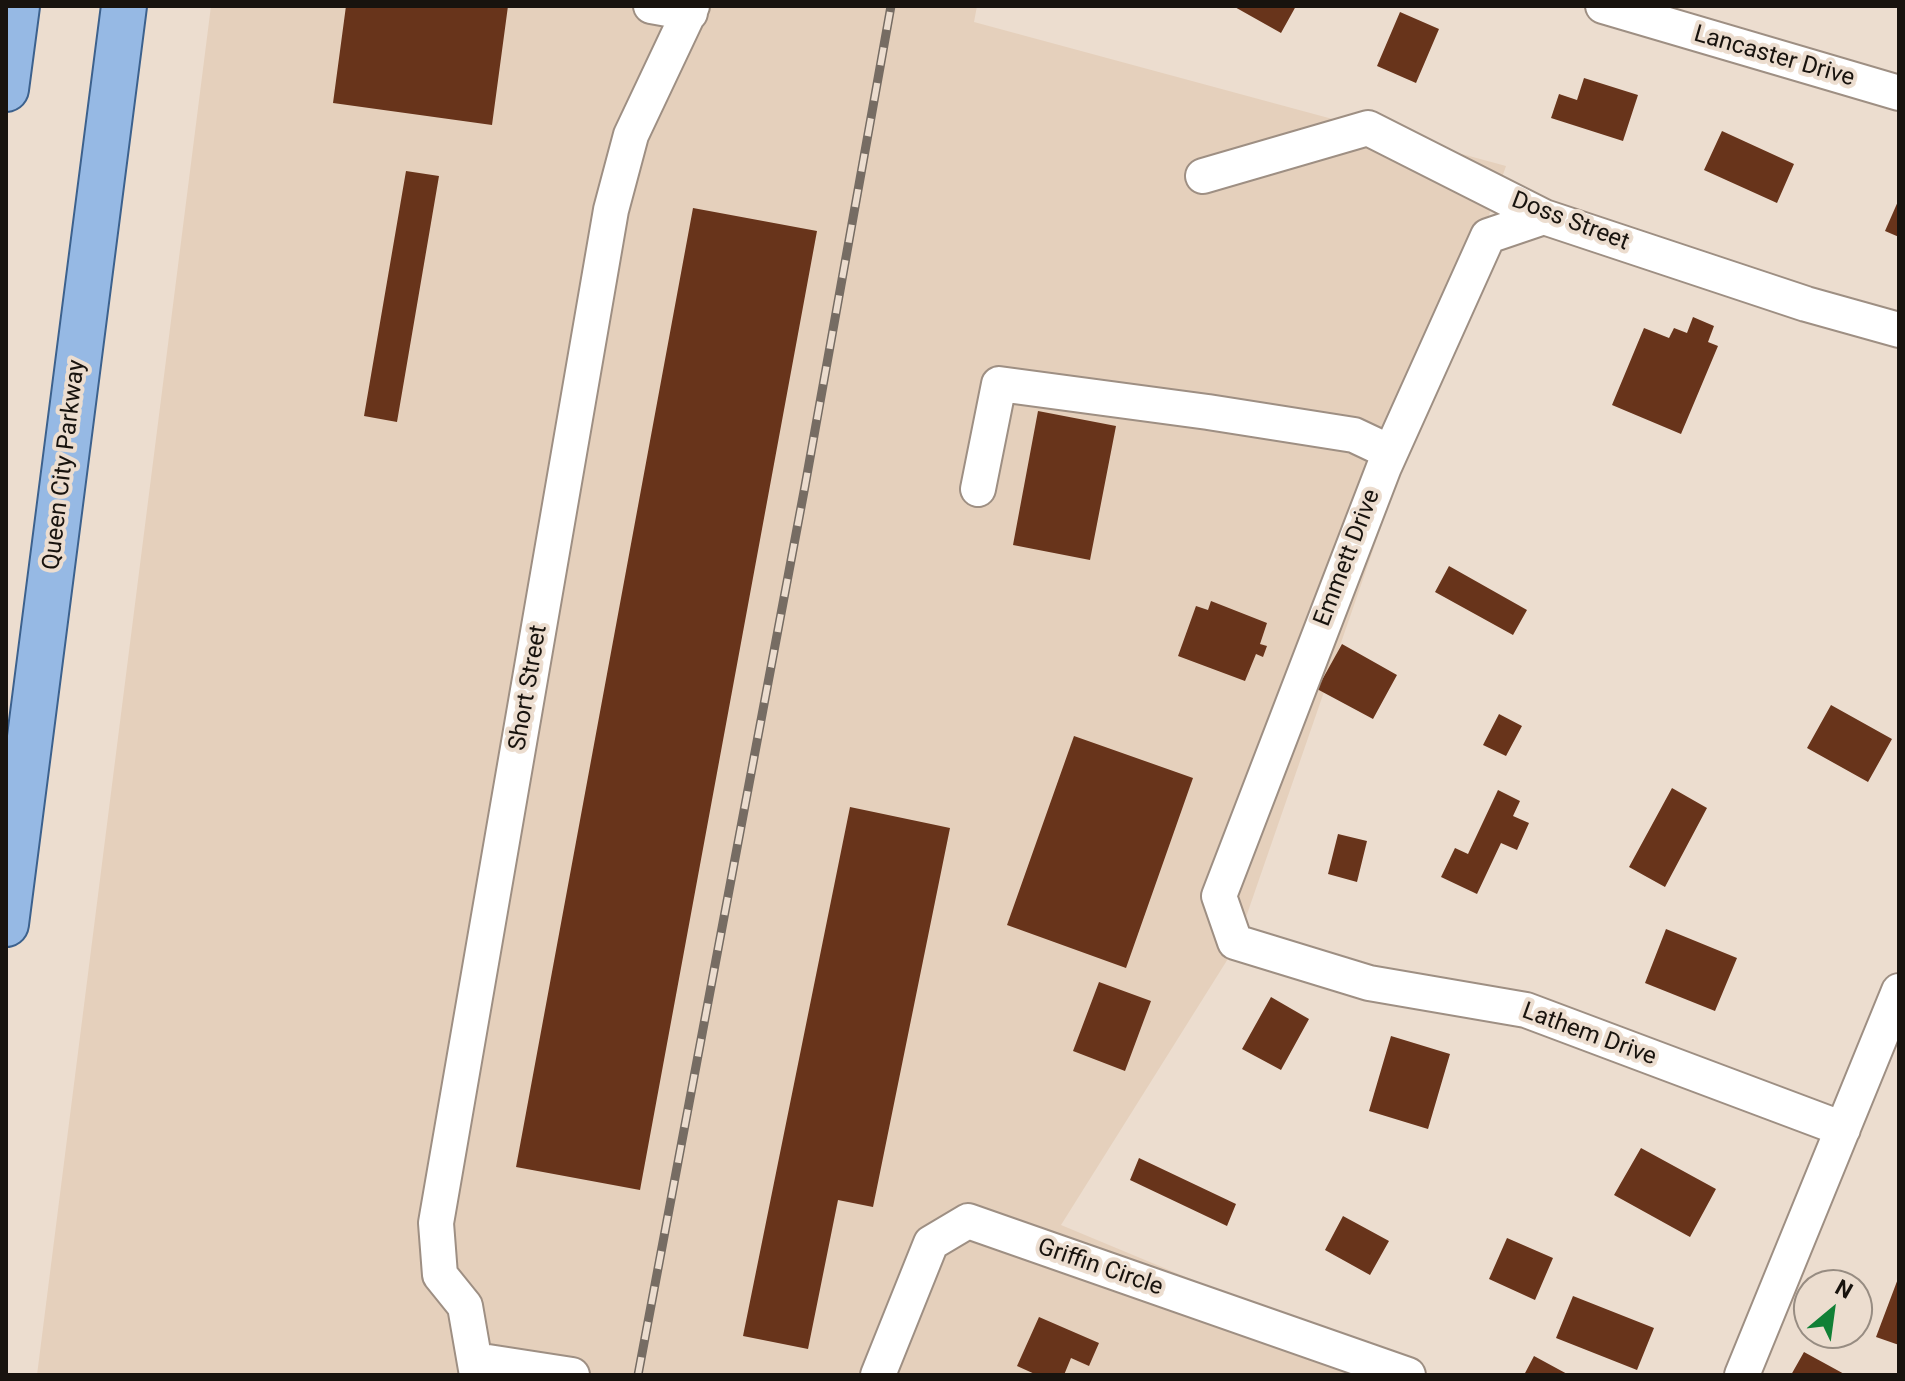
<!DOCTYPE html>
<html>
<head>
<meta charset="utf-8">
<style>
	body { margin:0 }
	#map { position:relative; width:1905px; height:1381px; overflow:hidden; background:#ecddcf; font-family:Roboto,sans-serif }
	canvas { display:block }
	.frame { position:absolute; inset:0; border:8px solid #18130e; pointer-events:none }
	.north { position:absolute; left:1793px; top:1269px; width:80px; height:80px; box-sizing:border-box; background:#ecddcf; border:2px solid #978c82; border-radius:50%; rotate:29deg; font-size:22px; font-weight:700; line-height:32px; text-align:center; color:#18130e }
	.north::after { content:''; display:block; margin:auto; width:28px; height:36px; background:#118036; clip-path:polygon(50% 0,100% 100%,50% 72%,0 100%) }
</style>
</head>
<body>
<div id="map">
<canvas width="1905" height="1381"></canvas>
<div class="frame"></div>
<div class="north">N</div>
</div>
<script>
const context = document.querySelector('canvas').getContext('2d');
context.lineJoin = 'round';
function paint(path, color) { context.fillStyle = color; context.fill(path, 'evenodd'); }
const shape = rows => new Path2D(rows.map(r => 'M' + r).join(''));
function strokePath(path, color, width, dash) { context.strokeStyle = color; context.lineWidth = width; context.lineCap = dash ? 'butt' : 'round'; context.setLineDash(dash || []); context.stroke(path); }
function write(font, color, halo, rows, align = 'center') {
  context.font = font + ' Roboto,sans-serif'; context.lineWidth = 8; context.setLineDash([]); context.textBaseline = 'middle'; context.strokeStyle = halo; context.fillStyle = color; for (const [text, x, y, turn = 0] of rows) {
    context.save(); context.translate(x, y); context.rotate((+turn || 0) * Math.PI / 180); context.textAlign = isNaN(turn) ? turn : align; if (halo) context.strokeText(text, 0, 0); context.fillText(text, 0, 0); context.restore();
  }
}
paint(shape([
	[211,6,977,6,974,22,1506,166,1236,946,1061,1225,1421,1375,37,1375]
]), '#e5d0bc');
paint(shape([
	[346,6,508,6,492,125,333,103],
	[1233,6,1296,6,1281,33],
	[1400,12,1439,29,1416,83,1377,66],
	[1584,78,1638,95,1623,141,1551,118,1559,94,1577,100],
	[1722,131,1794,164,1777,203,1704,170],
	[406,171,439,176,397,422,364,416],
	[1899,199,1899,237,1885,231],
	[693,208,817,231,640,1190,516,1167],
	[1693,317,1714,326,1708,342,1718,346,1681,434,1612,405,1644,328,1669,338,1674,328,1687,333],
	[1038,411,1116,426,1090,560,1013,545],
	[1449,566,1527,610,1513,635,1435,592],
	[1211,601,1267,623,1260,644,1267,646,1263,657,1256,654,1245,681,1178,656,1196,606,1208,610],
	[1342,644,1397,675,1373,719,1317,689],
	[1831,705,1892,739,1868,782,1807,748],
	[1499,714,1522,726,1506,756,1483,745],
	[1074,736,1193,778,1126,968,1007,925],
	[1672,788,1707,808,1665,887,1629,867],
	[1498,790,1520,801,1513,816,1529,823,1517,850,1501,843,1477,894,1441,877,1455,848,1468,854],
	[850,807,950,828,873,1207,838,1200,808,1349,743,1336],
	[1338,834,1367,841,1357,882,1328,874],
	[1666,929,1737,958,1715,1011,1645,983],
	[1099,982,1151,1001,1125,1071,1073,1051],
	[1271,997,1309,1019,1281,1070,1242,1049],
	[1391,1036,1450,1054,1428,1129,1369,1111],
	[1641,1148,1716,1189,1690,1237,1614,1195],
	[1139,1158,1236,1204,1227,1226,1130,1180],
	[1343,1216,1389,1241,1370,1275,1325,1250],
	[1507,1238,1553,1258,1535,1300,1489,1279],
	[1899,1276,1899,1345,1876,1337],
	[1573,1296,1654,1328,1637,1370,1556,1338],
	[1039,1317,1099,1343,1089,1366,1071,1358,1064,1375,1037,1375,1017,1366],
	[1804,1352,1846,1375,1791,1375],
	[1534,1356,1569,1375,1524,1375]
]), '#68341b');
const minor = shape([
	[651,6,690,13],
	[1603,6,1899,93],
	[1203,176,1368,128,1544,217,1806,304,1899,330],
	[1544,217,1488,236,1384,467,1219,896,1235,942,1369,983,1526,1010,1843,1129],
	[978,489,999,384,1208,412,1354,435,1390,452],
	[475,1360,572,1375],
	[477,1375,465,1306,440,1275,436,1223,611,210,631,135,692,6],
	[878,1375,931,1243,968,1221,1408,1375],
	[1742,1375,1899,991]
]);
const major = shape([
	[6,89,17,6],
	[6,924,124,6]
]);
strokePath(minor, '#9e8f83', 38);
strokePath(major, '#3c618d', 48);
strokePath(minor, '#fff', 34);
strokePath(major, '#96b9e4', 44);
const rail = shape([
	[638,1375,805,486,891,6]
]);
strokePath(rail, '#766c63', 9);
strokePath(rail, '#ecddcf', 6, [18]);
write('24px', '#18130e', '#ecddcf', [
	["Lancaster Drive",1774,57,16],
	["Doss Street",1570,222,21],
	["Queen City Parkway",65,465,-83],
	["Emmett Drive",1348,558,-69],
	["Short Street",529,688,-80],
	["Lathem Drive",1589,1035,20],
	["Griffin Circle",1100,1268,19]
]);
</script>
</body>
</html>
